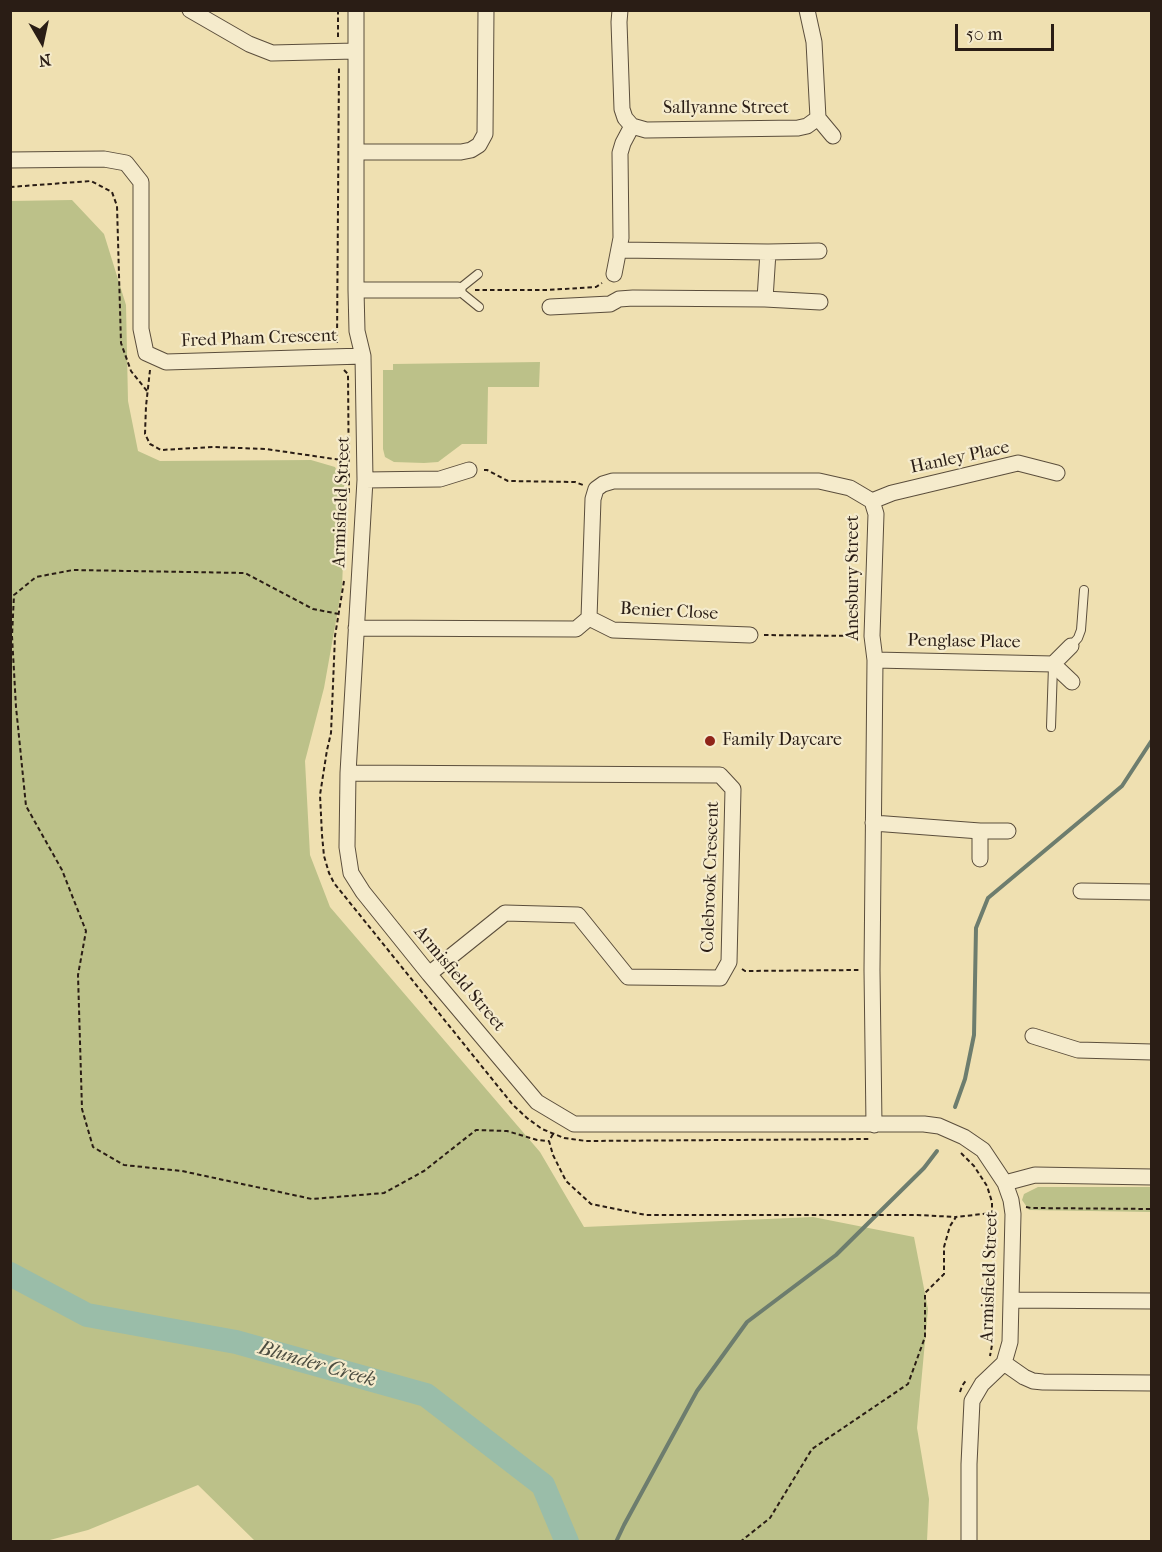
<!DOCTYPE html>
<html>
<head>
<meta charset="utf-8">
<style>
	body { margin:0 }
	#map { position:relative; width:1162px; height:1552px; overflow:hidden; background:#efe0b1; font-family:"IM FELL French Canon",serif }
	canvas { display:block }
	.frame { position:absolute; inset:0; border:12px solid #2a1d15; pointer-events:none }
	.north { position:absolute; left:12px; top:12px; width:60px; height:60px; -webkit-text-stroke:4px #f5ebcc; paint-order:stroke; rotate:171deg; font-size:16px; font-weight:700; line-height:24px; text-align:center; color:#2a1d15 }
	.north::after { content:''; display:block; margin:auto; width:21px; height:27px; background:#2a1d15; clip-path:polygon(50% 0,100% 100%,50% 72%,0 100%) }
	.scale { position:absolute; left:955px; top:24px; width:99px; height:27px; box-sizing:border-box; border:3px solid #2a1d15; border-top:0; padding-left:8px; font-size:18px; line-height:21px; white-space:nowrap; color:#2a1d15; -webkit-text-stroke:4px #f5ebcc; paint-order:stroke }
</style>
</head>
<body>
<div id="map">
<canvas width="1162" height="1552"></canvas>
<div class="frame"></div>
<div class="north">N</div>
<div class="scale">50 m</div>
</div>
<script>
const context = document.querySelector('canvas').getContext('2d');
context.lineJoin = 'round';
function paint(path, color) { context.fillStyle = color; context.fill(path, 'evenodd'); }
const shape = rows => new Path2D(rows.map(r => 'M' + r).join(''));
function strokePath(path, color, width, dash) { context.strokeStyle = color; context.lineWidth = width; context.lineCap = dash ? 'butt' : 'round'; context.setLineDash(dash || []); context.stroke(path); }
function write(font, color, halo, rows, align = 'center') {
  context.font = font + ' "IM FELL French Canon",serif'; context.lineWidth = 4.5; context.setLineDash([]); context.textBaseline = 'middle'; context.strokeStyle = halo; context.fillStyle = color; for (const [text, x, y, turn = 0] of rows) {
    context.save(); context.translate(x, y); context.rotate((+turn || 0) * Math.PI / 180); context.textAlign = isNaN(turn) ? turn : align; if (halo) context.strokeText(text, 0, 0); context.fillText(text, 0, 0); context.restore();
  }
}
paint(shape([
	[72,200,104,234,126,305,128,401,138,451,160,461,311,460,335,467,346,489,342,587,324,688,305,761,310,855,330,907,540,1152,584,1227,813,1217,914,1237,928,1309,917,1428,929,1499,927,1541,255,1541,198,1485,88,1530,46,1541,11,1541,10,201],
	[540,362,539,387,488,387,487,444,462,444,438,462,424,463,394,462,385,457,383,449,383,370,393,370,393,364],
	[1038,1187,1151,1187,1151,1212,1029,1210,1022,1200,1024,1194]
]), '#bcc189');
strokePath(shape([
	[955,1107,965,1079,974,1035,976,928,988,898,1122,786,1152,740],
	[616,1542,624,1525,697,1391,747,1322,836,1255,924,1168,937,1151]
]), '#6d7d6e', 4);
strokePath(shape([
	[10,1274,87,1315,236,1342,426,1395,543,1485,567,1542]
]), '#9abda9', 24);
const lane = shape([
	[478,274,458,290,479,307],
	[1071,646,1078,638,1081,630,1084,590],
	[1051,727,1053,666]
]);
const street = shape([
	[190,10,249,44,272,53,355,51],
	[356,10,356,290,357,331,363,356,365,480,348,773,347,847,351,873,363,892,429,974,537,1102,574,1124,924,1124,939,1126,964,1137,983,1150,1005,1183,1011,1200,1013,1214,1010,1342,1004,1363,982,1384,972,1401,969,1464,969,1542],
	[620,10,619,22,622,109,625,118,632,126,646,130,798,128,807,126,818,118],
	[807,10,814,42,818,118,833,136],
	[356,152,461,152,471,150,479,145,485,134,486,10],
	[10,160,104,159,126,163,141,182,141,329,146,353,166,362,363,356],
	[619,250,768,252],
	[819,251,768,252,765,299,820,302],
	[614,274,621,238,620,153,623,143,632,126],
	[356,290,458,290],
	[550,307,610,304,619,299,633,298,765,299],
	[365,480,440,479,469,470],
	[872,501,892,493,1018,463,1057,473],
	[589,618,613,630,750,635],
	[356,628,576,629,589,618,593,499,596,489,603,484,613,481,819,481,850,488,872,501,876,514,872,636,875,660,872,970,874,1125],
	[875,660,1053,664,1072,682],
	[1053,664,1071,646],
	[348,773,720,775,733,789,729,962,720,978,628,977,578,915,505,913,429,974],
	[873,823,980,831,980,859],
	[980,831,1008,831],
	[1081,891,1152,892],
	[1033,1036,1078,1050,1152,1052],
	[1005,1183,1035,1175,1152,1177],
	[1011,1300,1152,1301],
	[1004,1363,1024,1377,1033,1381,1043,1382,1152,1383]
]);
strokePath(lane, '#5b4e3c', 10);
strokePath(street, '#5b4e3c', 17);
strokePath(shape([
	[338,10,338,37],
	[10,187,91,181,112,192,117,206,121,343,131,371,147,391],
	[475,290,547,290,596,287,602,283],
	[337,343,339,66],
	[150,370,146,406,145,434,150,444,161,450,213,447,266,449,348,461],
	[344,370,348,374,349,495],
	[484,470,487,470,508,481,575,482,583,485],
	[344,581,335,636,331,733,327,750,320,795,322,835,324,856,329,873,334,883,513,1105,527,1118,542,1129,564,1138,586,1141,869,1139],
	[339,614,313,609,245,573,73,570,36,577,14,595,12,636,16,707,26,806,62,870,86,931,78,975,82,1109,93,1147,124,1165,182,1171,312,1199,384,1193,424,1171,476,1130,507,1131,537,1140,549,1141],
	[764,635,858,636],
	[742,969,745,971,859,970],
	[553,1134,549,1141,553,1155,566,1181,591,1204,646,1215,917,1215,956,1217],
	[961,1153,974,1166,987,1186,992,1202,992,1345,990,1356],
	[1026,1207,1031,1208,1152,1209],
	[960,1392,962,1386,967,1379],
	[740,1542,770,1518,812,1449,908,1384,925,1337,925,1293,944,1274,944,1247,950,1226,956,1217,992,1213]
]), '#2a1d15', 2, [4.5, 3]);
strokePath(lane, '#f5ebcc', 8);
strokePath(street, '#f5ebcc', 15);
for (const [x, y, r, color] of [
	[710,741,6,"#8f2418"]
]) { const dot = new Path2D(); dot.arc(x, y, r, 0, 2 * Math.PI); context.fillStyle = color; context.fill(dot); strokePath(dot, '#f5ebcc', 2); }
write('18px', '#2a1d15', '#f5ebcc', [
	["Sallyanne Street",726,109],
	["Fred Pham Crescent",259,339,-2],
	["Hanley Place",960,458,-12],
	["Armisfield Street",342,502,-88],
	["Anesbury Street",854,578,-90],
	["Benier Close",669,612,3],
	["Penglase Place",964,642,1],
	["Colebrook Crescent",711,877,-88],
	["Armisfield Street",459,979,50],
	["Armisfield Street",990,1277,-88]
]);
write('18px', '#2a1d15', '#f5ebcc', [
	["Family Daycare",722,741]
], 'left');
write('italic 20px', '#4c4d41', '#f5ebcc', [
	["Blunder Creek",317,1365,16]
]);
</script>
</body>
</html>
